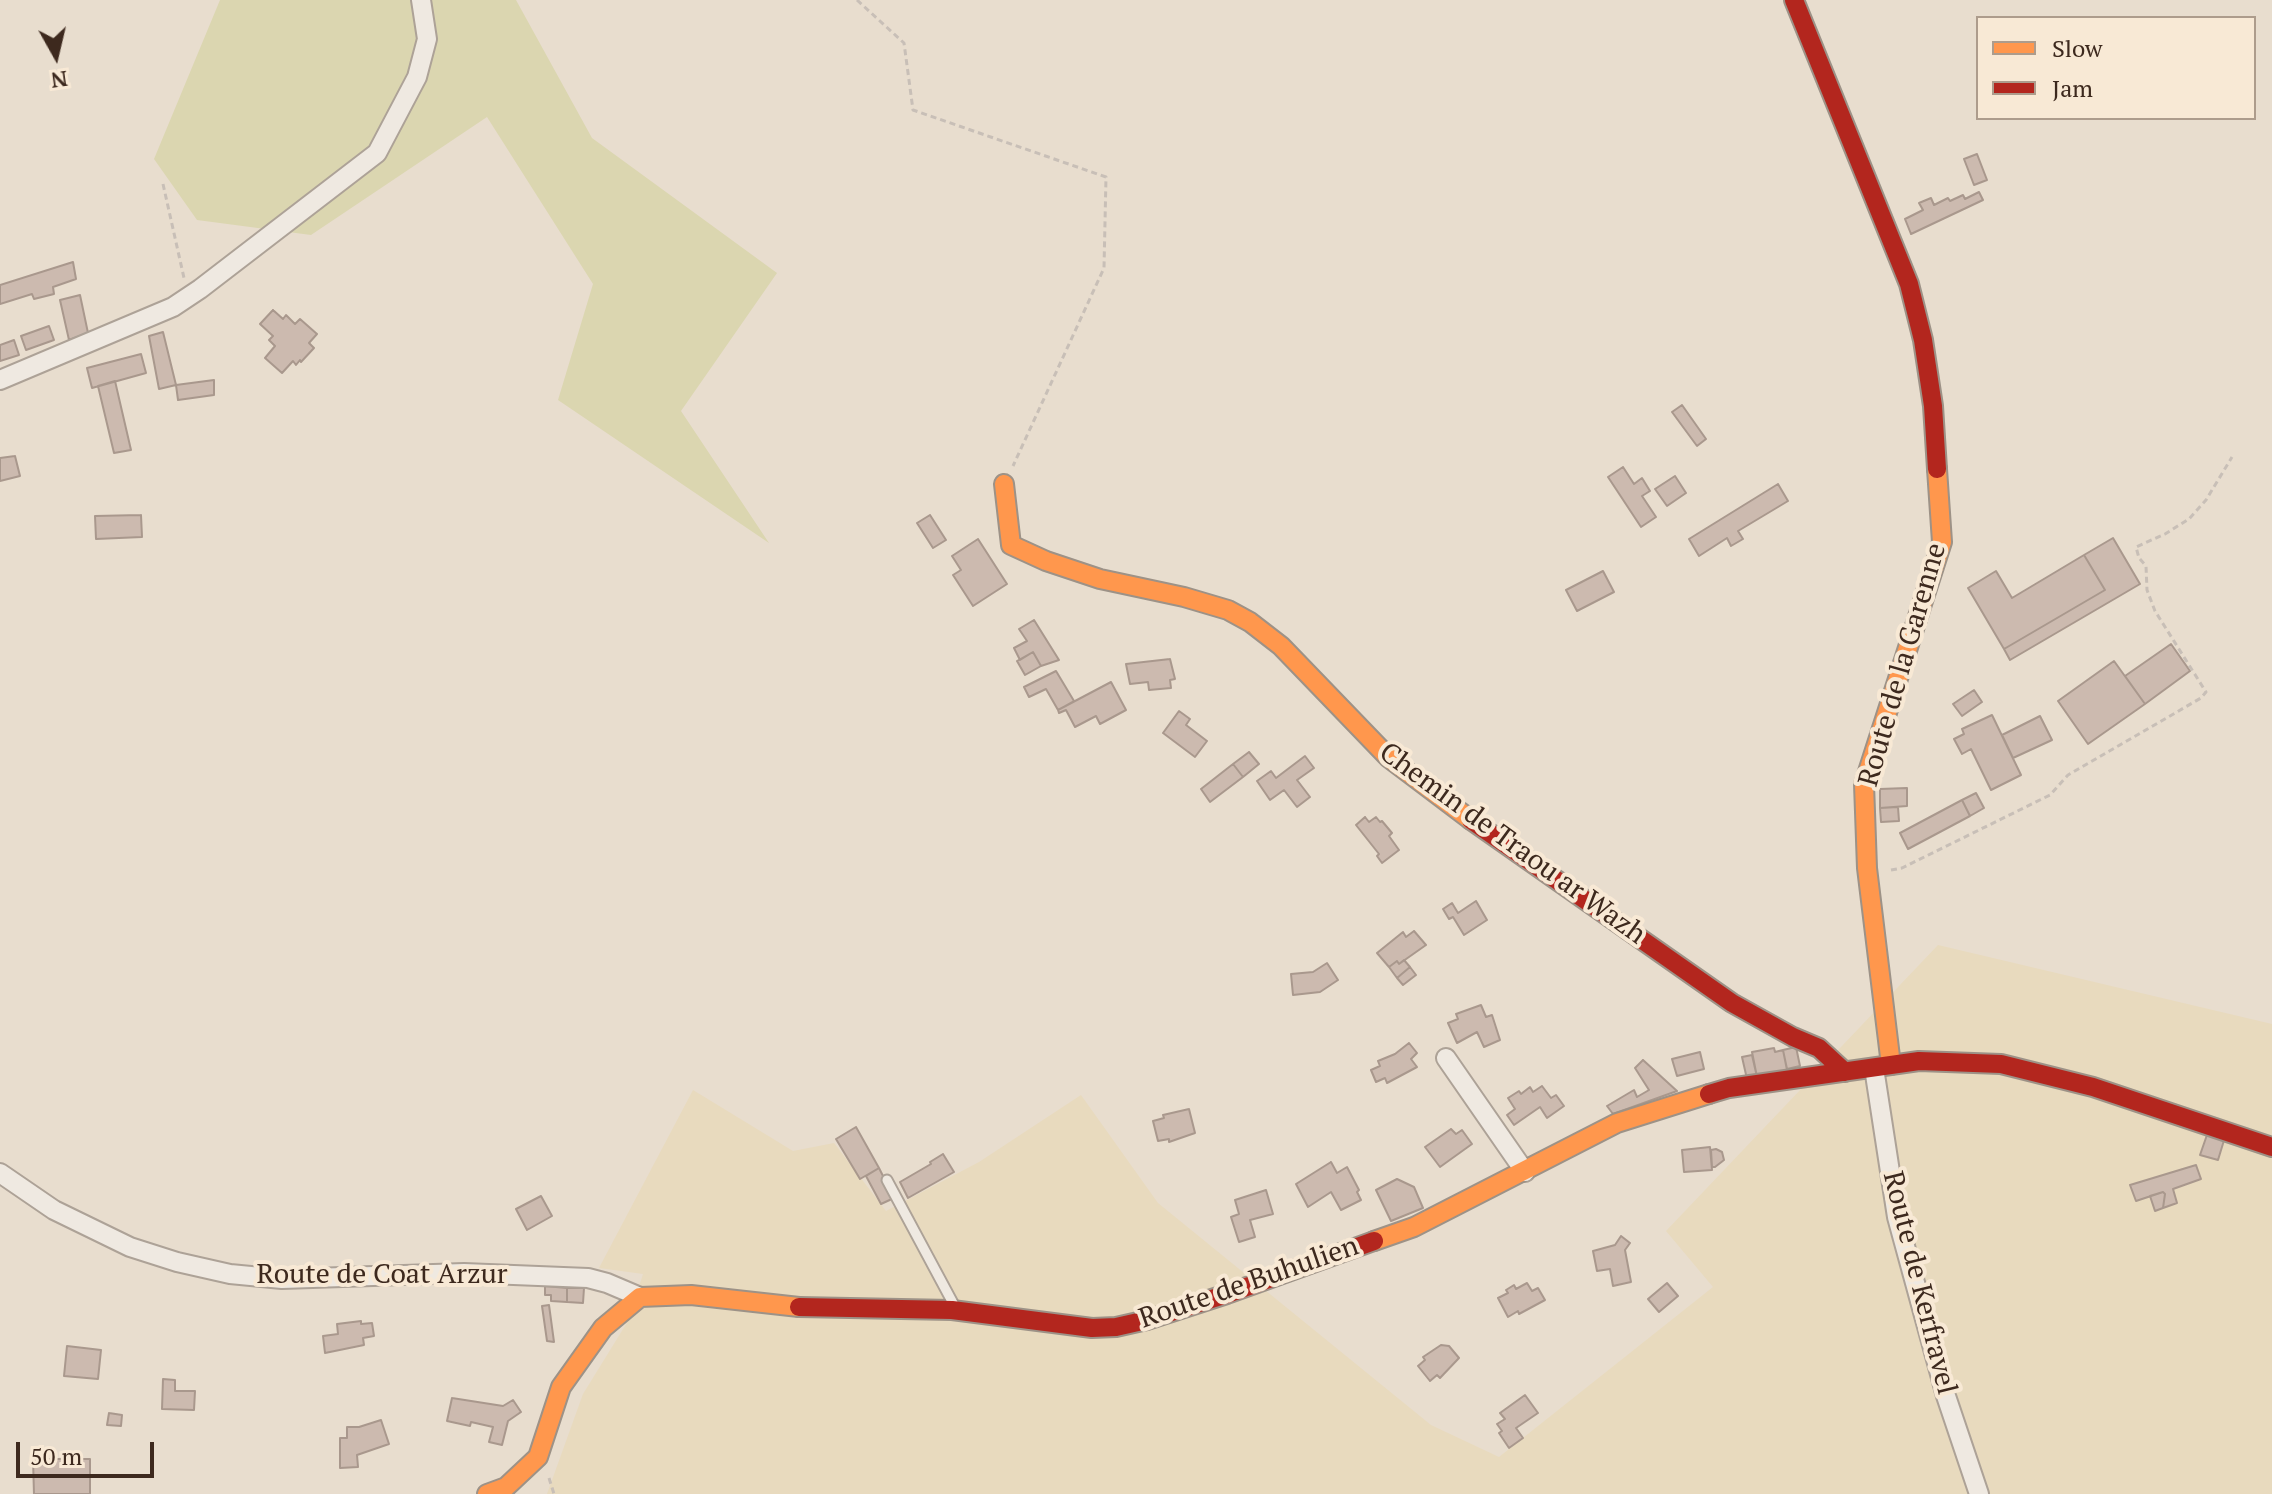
<!DOCTYPE html>
<html>
<head>
<meta charset="utf-8">
<style>
	body { margin:0 }
	#map { position:relative; width:2272px; height:1494px; overflow:hidden; background:#e8ddce; font-family:"PT Serif",serif }
	canvas { display:block }
	.legend { position:absolute; left:1976px; top:16px; width:280px; height:104px; box-sizing:border-box; background:#f8e9d5; border:2px solid #ad9c8c; margin:0; padding:10px 14px; list-style:none; font-size:24px; color:#3d291e }
	.legend li { display:flex; align-items:center; gap:16px; height:40px }
	.legend b { width:40px; border:2px solid #ad9c8c }
	.north { position:absolute; left:16px; top:16px; width:80px; height:80px; -webkit-text-stroke:6px #f8e9d5; paint-order:stroke; rotate:172deg; font-size:22px; font-weight:700; line-height:32px; text-align:center; color:#3d291e }
	.north::after { content:''; display:block; margin:auto; width:28px; height:36px; background:#3d291e; clip-path:polygon(50% 0,100% 100%,50% 72%,0 100%) }
	.scale { position:absolute; left:16px; top:1442px; width:138px; height:36px; box-sizing:border-box; border:4px solid #3d291e; border-top:0; padding-left:10px; font-size:24px; line-height:28px; white-space:nowrap; color:#3d291e; -webkit-text-stroke:6px #f8e9d5; paint-order:stroke }
</style>
</head>
<body>
<div id="map">
<canvas width="2272" height="1494"></canvas>
<ul class="legend">
<li><b style="height:10px;background:#ff974d"></b>Slow</li>
<li><b style="height:10px;background:#b3261e"></b>Jam</li>
</ul>
<div class="north">N</div>
<div class="scale">50 m</div>
</div>
<script>
const context = document.querySelector('canvas').getContext('2d');
context.lineJoin = 'round';
function paint(path, color) { context.fillStyle = color; context.fill(path, 'evenodd'); }
const shape = rows => new Path2D(rows.map(r => 'M' + r).join(''));
function strokePath(path, color, width, dash) { context.strokeStyle = color; context.lineWidth = width; context.lineCap = dash ? 'butt' : 'round'; context.setLineDash(dash || []); context.stroke(path); }
function write(font, color, halo, rows, align = 'center') {
  context.font = font + ' "PT Serif",serif'; context.lineWidth = 8; context.setLineDash([]); context.textBaseline = 'middle'; context.strokeStyle = halo; context.fillStyle = color; for (const [text, x, y, turn = 0] of rows) {
    context.save(); context.translate(x, y); context.rotate((+turn || 0) * Math.PI / 180); context.textAlign = isNaN(turn) ? turn : align; if (halo) context.strokeText(text, 0, 0); context.fillText(text, 0, 0); context.restore();
  }
}
paint(shape([
	[1938,945,2272,1024,2272,1494,547,1494,583,1394,628,1321,643,1274,599,1268,693,1090,793,1151,834,1143,886,1211,979,1162,1081,1095,1158,1203,1431,1425,1499,1457,1713,1287,1666,1231]
]), '#e8dabe');
paint(shape([
	[220,0,516,0,592,138,777,273,681,411,769,543,558,400,593,284,487,117,311,235,197,220,154,159]
]), '#dbd6b0');
const building = shape([
	[1977,154,1987,180,1974,185,1964,159,1977,154],
	[1979,192,1983,200,1911,234,1905,219,1923,210,1919,203,1931,198,1934,205,1948,198,1950,201,1963,195,1965,199,1979,192],
	[73,262,76,279,53,287,54,294,34,299,32,294,0,304,0,285,73,262],
	[80,295,88,333,69,340,60,300,80,295],
	[273,310,283,319,286,315,295,324,300,319,317,334,309,343,314,348,301,362,300,360,296,365,293,361,282,373,265,358,275,346,269,340,273,336,260,324,273,310],
	[49,326,54,340,26,350,21,336,49,326],
	[163,332,176,385,159,389,149,336,163,332],
	[14,340,19,355,0,361,0,345,14,340],
	[141,354,146,373,92,388,87,368,141,354],
	[214,380,214,395,178,400,176,385,214,380],
	[115,381,131,450,114,453,98,386,115,381],
	[1682,405,1706,439,1697,446,1672,412,1682,405],
	[15,456,20,476,0,481,0,458,15,456],
	[1623,467,1634,484,1642,478,1650,491,1642,496,1656,517,1641,527,1608,477,1623,467],
	[1675,476,1686,493,1667,506,1655,489,1675,476],
	[1778,484,1788,501,1738,531,1743,539,1731,546,1727,538,1699,556,1689,539,1778,484],
	[141,515,142,537,96,539,95,516,141,515],
	[930,515,946,540,933,548,917,523,930,515],
	[2113,538,2140,584,2010,660,2004,649,2105,590,2084,555,2113,538],
	[978,539,1007,584,973,606,953,575,961,570,952,556,978,539],
	[2084,555,2105,590,2004,649,1968,588,1996,571,2012,598,2084,555],
	[1603,571,1614,592,1577,611,1566,590,1603,571],
	[1034,620,1059,660,1041,666,1033,652,1020,660,1014,648,1027,641,1019,629,1034,620],
	[2171,644,2190,671,2145,704,2125,676,2171,644],
	[1033,652,1041,666,1025,675,1017,661,1033,652],
	[1170,659,1175,679,1170,680,1171,688,1149,690,1148,682,1130,684,1126,664,1170,659],
	[2114,661,2145,704,2088,744,2058,701,2114,661],
	[1056,671,1074,701,1058,710,1046,689,1029,697,1024,687,1056,671],
	[1111,682,1126,710,1100,724,1096,716,1075,727,1066,710,1059,713,1058,710,1111,682],
	[1974,690,1982,702,1962,716,1953,704,1974,690],
	[1179,711,1190,719,1186,725,1207,741,1195,757,1163,733,1179,711],
	[1992,715,2021,775,1991,790,1971,749,1962,754,1954,739,1964,734,1962,729,1992,715],
	[2040,716,2052,740,2013,758,2002,735,2040,716],
	[1249,752,1259,764,1243,777,1233,764,1249,752],
	[1305,756,1314,768,1297,780,1310,797,1297,807,1284,790,1270,800,1257,781,1271,771,1276,778,1305,756],
	[1233,764,1243,777,1210,802,1201,789,1233,764],
	[1907,788,1907,806,1880,808,1880,789,1907,788],
	[1976,793,1984,808,1970,816,1962,800,1976,793],
	[1962,800,1970,816,1908,849,1900,833,1962,800],
	[1898,807,1899,821,1881,822,1880,808,1898,807],
	[1365,817,1369,822,1376,817,1380,822,1382,821,1392,833,1389,836,1399,850,1382,863,1377,856,1379,854,1356,825,1365,817],
	[1476,901,1487,920,1464,935,1453,917,1449,919,1443,909,1452,903,1458,913,1476,901],
	[1414,931,1426,945,1399,964,1397,961,1389,967,1377,953,1403,932,1406,937,1414,931],
	[1404,960,1410,967,1397,978,1389,967,1397,961,1399,964,1404,960],
	[1327,963,1338,980,1320,992,1293,995,1291,974,1313,972,1327,963],
	[1410,967,1416,975,1403,985,1397,978,1410,967],
	[1481,1005,1486,1017,1492,1015,1500,1040,1484,1047,1477,1032,1457,1043,1448,1023,1458,1019,1456,1014,1481,1005],
	[1409,1043,1417,1053,1411,1059,1417,1067,1387,1083,1385,1078,1376,1082,1371,1070,1380,1066,1378,1061,1395,1054,1409,1043],
	[1796,1047,1800,1066,1787,1069,1783,1050,1796,1047],
	[1774,1048,1775,1052,1783,1050,1787,1070,1757,1077,1752,1052,1774,1048],
	[1700,1052,1704,1069,1677,1076,1672,1059,1700,1052],
	[1752,1055,1757,1077,1747,1079,1742,1057,1752,1055],
	[1643,1060,1677,1091,1613,1114,1607,1106,1634,1090,1637,1097,1649,1090,1635,1068,1643,1060],
	[1542,1086,1551,1098,1556,1095,1564,1106,1547,1118,1540,1107,1514,1125,1507,1115,1515,1109,1508,1098,1519,1091,1521,1094,1530,1087,1533,1092,1542,1086],
	[1189,1109,1195,1133,1169,1142,1169,1139,1158,1141,1153,1121,1164,1118,1163,1115,1189,1109],
	[856,1127,879,1168,860,1179,836,1139,856,1127],
	[1451,1129,1456,1134,1462,1130,1472,1144,1440,1167,1425,1147,1451,1129],
	[2208,1132,2225,1137,2218,1160,2200,1155,2208,1132],
	[1710,1147,1712,1170,1684,1172,1682,1150,1710,1147],
	[1716,1149,1722,1152,1724,1160,1715,1167,1712,1167,1711,1150,1716,1149],
	[943,1154,954,1172,908,1198,900,1182,931,1164,930,1162,943,1154],
	[1331,1162,1337,1173,1347,1167,1359,1190,1357,1192,1361,1200,1341,1210,1331,1192,1308,1207,1296,1184,1331,1162],
	[2196,1165,2201,1179,2173,1189,2177,1203,2163,1208,2165,1194,2163,1192,2136,1201,2130,1185,2196,1165],
	[879,1168,894,1198,881,1204,866,1176,879,1168],
	[1397,1179,1414,1187,1423,1208,1391,1221,1376,1190,1397,1179],
	[1266,1190,1273,1214,1250,1220,1255,1237,1239,1242,1231,1217,1239,1214,1235,1200,1266,1190],
	[2163,1192,2165,1194,2163,1208,2155,1211,2150,1196,2163,1192],
	[541,1196,552,1216,527,1230,516,1209,541,1196],
	[1621,1236,1630,1243,1625,1250,1631,1282,1613,1286,1610,1269,1597,1271,1593,1251,1615,1245,1621,1236],
	[1527,1283,1532,1291,1538,1288,1545,1300,1519,1314,1518,1311,1508,1317,1498,1298,1508,1293,1506,1290,1514,1285,1516,1289,1527,1283],
	[1667,1283,1678,1296,1659,1312,1648,1299,1667,1283],
	[545,1286,567,1288,567,1302,551,1301,551,1295,545,1295,545,1286],
	[567,1288,584,1288,583,1303,567,1302,567,1288],
	[549,1305,554,1342,547,1341,542,1306,549,1305],
	[361,1321,361,1324,372,1323,374,1336,363,1338,364,1345,325,1353,323,1336,338,1334,337,1324,361,1321],
	[1441,1345,1449,1346,1459,1358,1440,1378,1437,1375,1430,1381,1418,1366,1425,1360,1423,1357,1441,1345],
	[67,1346,101,1350,98,1379,64,1376,67,1346],
	[163,1379,175,1380,175,1391,195,1391,194,1410,162,1409,163,1379],
	[1525,1395,1538,1413,1516,1428,1523,1438,1509,1448,1499,1433,1502,1431,1497,1424,1505,1419,1500,1413,1525,1395],
	[452,1398,503,1406,513,1400,521,1412,508,1421,502,1445,489,1442,493,1427,471,1422,470,1426,447,1421,452,1398],
	[109,1413,122,1415,121,1426,107,1425,109,1413],
	[381,1420,389,1444,357,1455,358,1467,340,1468,340,1438,347,1438,347,1427,359,1427,381,1420],
	[33,1459,90,1459,90,1494,34,1494,33,1459]
]);
paint(building, '#ccbaaf');
strokePath(building, '#a9988d', 2);
const lane = shape([
	[887,1180,954,1305]
]);
const street = shape([
	[0,380,173,307,200,289,377,153,417,77,427,39,421,0],
	[1446,1058,1525,1172],
	[1874,1068,1897,1217,1946,1396,1979,1494],
	[0,1173,54,1210,130,1247,177,1262,230,1274,282,1279,464,1273,588,1278,607,1283,640,1297]
]);
const slow = shape([
	[1004,484,1011,545,1046,561,1100,579,1184,597,1228,610,1250,622,1281,646,1389,758,1471,820],
	[1891,1065,1867,868,1864,784,1942,542,1937,469],
	[1374,1241,1414,1227,1617,1123,1709,1094],
	[487,1494,506,1487,538,1457,561,1387,603,1328,640,1297,691,1295,799,1307]
]);
const jam = shape([
	[1794,0,1909,284,1923,340,1933,406,1937,469],
	[1471,820,1732,1003,1793,1037,1819,1048,1845,1072],
	[1709,1094,1729,1088,1919,1061,2001,1064,2093,1087,2272,1147],
	[799,1307,952,1310,1092,1328,1116,1327,1147,1320,1227,1294,1374,1241]
]);
strokePath(lane, '#ada297', 13);
strokePath(street, '#ada297', 22);
strokePath(slow, '#9d9287', 22);
strokePath(jam, '#9d9287', 22);
strokePath(shape([
	[857,0,904,43,913,110,1106,177,1104,268,1013,466],
	[163,184,184,278],
	[1891,870,1902,868,2050,795,2068,775,2201,698,2206,692,2155,611,2147,590,2146,566,2139,558,2136,547,2165,534,2189,519,2206,500,2232,457],
	[549,1478,554,1494]
]), '#c8bfb7', 3, [6, 4]);
strokePath(lane, '#efe9e1', 9);
strokePath(street, '#efe9e1', 18);
strokePath(slow, '#ff974d', 18);
strokePath(jam, '#b3261e', 18);
write('28px', '#3d291e', '#f8e9d5', [
	["Route de la Garenne",1903,665,-74],
	["Chemin de Traou ar Wazh",1512,844,36],
	["Route de Coat Arzur",382,1275],
	["Route de Buhulien",1249,1283,-19],
	["Route de Kerfravel",1919,1283,76]
]);
</script>
</body>
</html>
